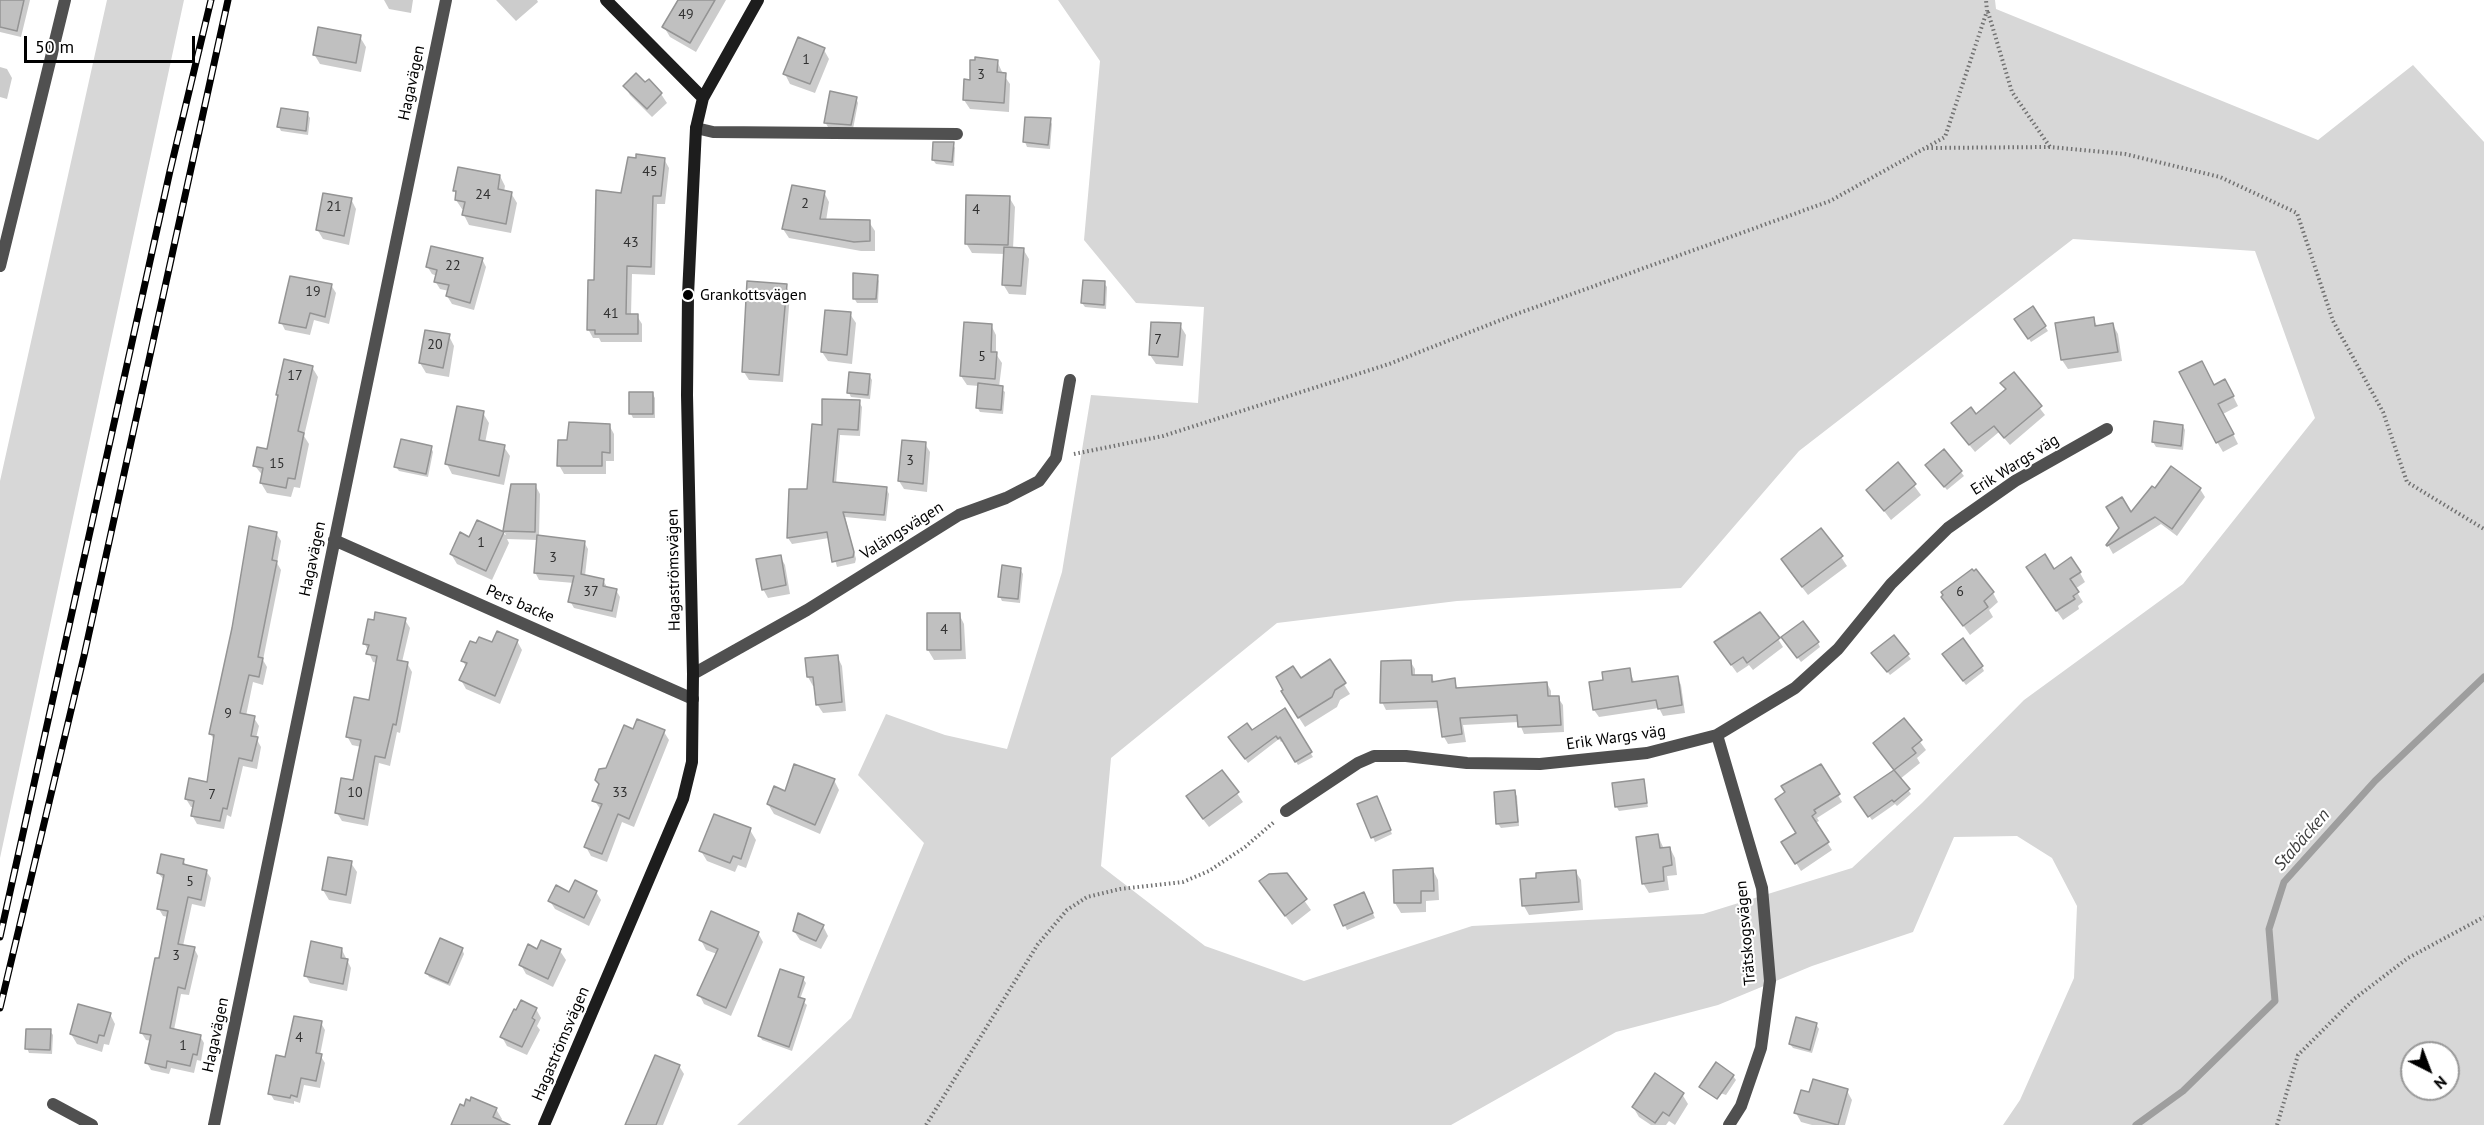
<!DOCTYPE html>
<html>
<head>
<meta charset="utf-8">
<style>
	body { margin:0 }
	#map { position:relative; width:2484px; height:1125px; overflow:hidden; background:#fff; font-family:"PT Sans",sans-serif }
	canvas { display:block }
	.north { position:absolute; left:2400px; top:1041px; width:60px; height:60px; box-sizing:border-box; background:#fff; border:2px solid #999; border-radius:50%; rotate:138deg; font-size:16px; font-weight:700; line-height:24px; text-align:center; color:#000 }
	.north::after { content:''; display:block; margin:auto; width:21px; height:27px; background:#000; clip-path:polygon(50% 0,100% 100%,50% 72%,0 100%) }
	.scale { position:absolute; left:24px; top:36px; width:171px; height:27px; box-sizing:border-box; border:3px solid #000; border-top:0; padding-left:8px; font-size:18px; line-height:21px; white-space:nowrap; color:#000; -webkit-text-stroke:4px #fff; paint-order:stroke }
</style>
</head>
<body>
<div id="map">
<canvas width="2484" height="1125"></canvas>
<div class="north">N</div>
<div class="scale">50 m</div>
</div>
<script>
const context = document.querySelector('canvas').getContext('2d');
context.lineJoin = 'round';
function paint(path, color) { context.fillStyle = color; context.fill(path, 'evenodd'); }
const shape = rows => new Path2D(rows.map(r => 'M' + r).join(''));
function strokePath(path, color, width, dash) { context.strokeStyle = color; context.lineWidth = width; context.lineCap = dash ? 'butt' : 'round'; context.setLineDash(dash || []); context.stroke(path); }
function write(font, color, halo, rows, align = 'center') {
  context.font = font + ' "PT Sans",sans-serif'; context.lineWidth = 4.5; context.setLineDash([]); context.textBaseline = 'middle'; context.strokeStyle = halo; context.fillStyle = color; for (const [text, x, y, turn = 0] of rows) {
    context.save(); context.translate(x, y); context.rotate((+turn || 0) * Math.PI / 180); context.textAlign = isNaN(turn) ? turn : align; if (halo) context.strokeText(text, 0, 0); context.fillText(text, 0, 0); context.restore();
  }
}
paint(shape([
	[107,0,184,0,0,858,0,481],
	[1058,0,1995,0,1996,9,2318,140,2413,65,2484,142,2484,1125,2003,1125,2020,1100,2074,978,2077,906,2052,858,2017,836,1954,837,1913,932,1812,966,1718,1005,1616,1032,1451,1125,737,1125,851,1018,924,843,858,775,886,714,945,735,1007,749,1062,572,1091,395,1198,403,1204,307,1136,303,1084,240,1100,61],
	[2073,239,2255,251,2315,418,2183,584,2024,700,1922,803,1852,868,1703,914,1472,926,1304,981,1205,946,1101,866,1111,758,1277,623,1457,601,1681,588,1799,451],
	[2412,1053,2448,1053,2448,1089,2412,1089]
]), '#d7d7d7');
paint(shape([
	[0,0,30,0,21,37,0,32],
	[384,0,413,0,411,13,389,9],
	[496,0,537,0,538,2,516,21],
	[679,0,726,0,696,52,670,37,664,27],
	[360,37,366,47,361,72,320,64,314,54],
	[824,50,829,59,815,93,790,84,785,74],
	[997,61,1003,74,1010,84,1009,112,970,109,964,100,971,82],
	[0,67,7,69,12,78,7,99,0,97],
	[645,84,661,94,667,103,652,117,630,95,625,86],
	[856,98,858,103,853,129,828,127,825,122],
	[307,113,310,118,308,135,281,131,279,127],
	[1050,120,1052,124,1050,149,1027,147,1025,142],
	[953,144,955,148,954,166,936,164,933,160],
	[637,159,664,159,669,168,665,204,657,204,655,275,632,274,631,315,637,316,642,324,642,342,601,342,599,338,593,338,588,329,595,281,623,194],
	[500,176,505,186,504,192,511,193,517,203,511,233,469,225,464,215,465,210,462,209,456,200,455,191],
	[824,192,829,202,826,221,869,222,875,231,875,251,861,251,789,238,783,229],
	[1009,197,1015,207,1013,249,1023,249,1029,259,1026,295,1009,294,1003,284,1005,254,972,253,966,243],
	[351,199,356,209,349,245,323,239,317,229],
	[482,259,486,267,474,310,452,304,447,296,449,291,440,289,435,281,437,276,432,274,427,266],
	[877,276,879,281,878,303,857,303,854,298],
	[1104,283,1107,287,1106,309,1085,307,1082,303],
	[331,285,336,293,329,324,314,320,310,335,285,330,281,322],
	[786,286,790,294,783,382,749,380,744,372],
	[2033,308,2048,331,2031,342,2019,324],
	[850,314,856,323,852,364,828,361,822,352],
	[2093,319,2098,327,2113,325,2118,334,2122,361,2068,369,2062,360],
	[991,325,996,335,996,354,1002,363,999,387,1005,392,1003,414,980,412,977,407,979,386,967,385,961,376],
	[1180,325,1186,335,1183,366,1156,364,1150,355],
	[449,336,454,346,449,377,426,373,420,363],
	[312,367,318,377,304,436,309,444,300,488,294,487,291,497,267,493,261,483,263,476,255,466,268,451,279,397,277,394],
	[2013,374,2045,415,2010,445,1999,432,1975,452,1958,431,2007,390,2002,383],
	[869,375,872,380,870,399,851,397,849,393],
	[2214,387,2230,390,2238,406,2223,414,2238,444,2223,452,2217,442],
	[652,393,655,398,655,418,633,418,631,414],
	[859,402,862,407,860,436,840,435,836,484,886,488,889,494,886,521,845,517,856,559,855,563,837,567,829,538,792,544,788,538,791,490,808,491,824,427],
	[483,413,489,423,485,443,504,447,510,456,504,485,452,474,447,464],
	[609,425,614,434,614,461,606,461,606,474,564,474,559,465,569,442],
	[2183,426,2185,430,2183,450,2156,447,2153,442],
	[925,444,930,452,927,492,904,489,899,481],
	[431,447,433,452,428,477,399,471,396,467],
	[1944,451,1964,476,1947,490,1930,469],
	[1898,464,1921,495,1891,520,1868,490],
	[535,485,540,494,539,537,584,542,588,549,585,576,603,580,607,587,616,590,620,597,616,618,574,608,570,601,574,583,539,580,535,572,538,540,507,539,509,543,492,580,457,564,451,554,470,539,477,522,506,535,504,531],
	[2200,489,2205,497,2177,536,2161,524,2113,554,2108,545,2131,515,2156,490],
	[276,533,281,541,277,563,281,570,263,660,267,667,263,685,253,682,246,716,254,718,259,726,256,738,261,747,257,769,243,766,231,817,227,815,224,829,197,824,192,815,194,807,191,807,186,799,208,783,215,742,210,733],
	[780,556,785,565,790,594,768,598,763,589],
	[1841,557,1847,566,1808,595,1788,569],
	[1020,569,1023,574,1020,603,1002,601,1000,597],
	[2054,571,2080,573,2085,582,2075,589,2083,602,2078,606,2079,609,2063,620,2033,577],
	[1993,593,1998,602,1989,610,1993,617,1970,635,1943,597],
	[959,614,964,624,966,659,934,660,928,650],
	[405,620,410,628,402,662,407,663,412,672,400,733,397,732,390,766,379,763,368,826,342,821,337,813,355,782,361,747,352,745,347,736,370,702,377,663,373,662,365,644],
	[1893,637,1911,659,1890,675,1876,657],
	[1778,639,1783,647,1753,670,1749,665,1737,673,1721,651],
	[517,641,522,650,500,704,466,689,461,680,466,667,463,661,493,644],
	[1786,642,1818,643,1820,647,1801,662],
	[837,656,842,666,846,711,823,713,817,704,816,686,813,686,808,677],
	[1946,659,1982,667,1984,671,1966,685],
	[1410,661,1415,669,1415,677,1431,676,1435,683,1454,680,1458,689,1547,683,1551,691,1551,698,1558,698,1563,705,1564,732,1524,734,1519,722,1463,725,1466,742,1448,744,1444,737,1440,708,1386,710,1382,702],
	[1330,662,1350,694,1340,700,1337,707,1305,727,1288,701,1301,680],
	[1629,669,1635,684,1677,677,1681,685,1685,713,1663,716,1659,708,1599,717,1594,710,1590,683,1604,681],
	[1284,710,1313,757,1298,765,1283,741,1281,742,1279,739,1248,763,1233,742,1252,732],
	[1904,720,1926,750,1917,758,1920,763,1900,779,1911,794,1897,806,1895,804,1872,820,1856,797,1895,772,1875,743],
	[634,731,664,732,669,740,634,827,622,822,607,862,591,856,586,847,601,810,594,800,607,769],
	[1821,766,1842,802,1817,818,1819,821,1815,823,1832,850,1801,871,1784,843,1798,834],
	[1222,772,1243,802,1209,827,1193,806],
	[834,780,839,790,820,834,774,814,768,804,785,793],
	[1643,781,1648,807,1619,811,1616,806],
	[1514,792,1517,796,1519,826,1501,828,1498,824],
	[1378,802,1392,834,1375,842,1359,805],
	[750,830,756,840,746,868,738,865,735,872,707,861,701,851],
	[1658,836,1664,849,1670,848,1675,858,1677,875,1667,876,1669,890,1649,893,1643,883],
	[183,860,187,867,206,871,211,878,205,907,192,904,183,946,194,948,198,956,189,995,181,994,174,1030,200,1036,204,1043,201,1061,197,1060,194,1073,171,1068,169,1074,151,1070,147,1063,151,1041,146,1040,141,1032,168,917,163,916,159,909,165,881,158,873],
	[351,863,357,872,351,904,329,900,323,890],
	[1433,870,1438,880,1439,900,1426,901,1426,912,1401,913,1395,903,1394,871],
	[1575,871,1581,880,1583,910,1529,915,1524,906,1522,880],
	[1286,875,1311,910,1292,925,1267,891],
	[596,892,601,900,589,926,555,909,550,901,570,894],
	[1366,898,1375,918,1347,930,1336,906],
	[823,926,828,936,821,949,800,940,794,931],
	[758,933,763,942,731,1016,704,1004,699,994,717,954,706,950,701,940],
	[462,949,464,954,450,986,429,977,427,973],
	[342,950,351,968,347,991,310,983,306,976],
	[538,951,560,951,566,960,553,987,526,974,521,965],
	[803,979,806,983,800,999,807,1005,792,1051,762,1040,760,1036],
	[536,1009,541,1018,537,1026,540,1030,527,1055,507,1046,502,1037],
	[110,1014,115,1024,109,1045,104,1044,102,1052,77,1044,71,1034],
	[321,1023,325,1030,320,1055,325,1063,320,1088,304,1085,300,1103,294,1101,294,1104,274,1100,270,1093,287,1059],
	[1816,1024,1819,1029,1812,1053,1793,1048,1790,1044],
	[50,1031,53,1035,52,1054,29,1053,27,1048],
	[679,1066,684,1074,663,1125,626,1125],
	[1733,1076,1736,1080,1726,1095,1705,1088],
	[1847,1091,1852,1100,1845,1125,1812,1125,1801,1122,1796,1113,1810,1094],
	[1682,1094,1688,1104,1675,1125,1669,1121,1666,1125,1651,1125,1639,1117,1633,1107],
	[496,1109,502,1119,499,1125,454,1125]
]), '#0003');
strokePath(shape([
	[2136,1125,2183,1091,2275,1001,2269,929,2284,882,2375,781,2484,677]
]), '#9e9e9e', 7);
const building = shape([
	[0,0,24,0,17,31,0,27,0,0],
	[678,0,715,0,690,43,662,27,678,0],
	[318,27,361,35,356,63,313,55,318,27],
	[798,37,825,48,810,84,783,74,798,37],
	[975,57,998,60,997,72,1006,73,1004,103,963,100,964,79,970,80,970,60,975,60,975,57],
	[636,73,645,82,649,79,662,93,647,109,623,86,636,73],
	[830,91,857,97,851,125,824,123,830,91],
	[281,108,308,112,306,131,277,127,281,108],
	[1025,117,1051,118,1048,145,1023,142,1025,117],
	[933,142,954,142,952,162,932,160,933,142],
	[636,154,665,158,661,196,653,196,651,267,627,266,626,314,638,314,638,334,595,334,595,330,587,330,588,280,594,280,596,190,621,193,628,157,636,158,636,154],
	[458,167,500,175,498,189,512,192,506,224,462,215,465,202,455,200,456,191,453,191,458,167],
	[792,185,825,191,820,219,870,220,870,241,854,242,782,229,792,185],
	[323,193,352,198,344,236,316,230,323,193],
	[966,195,1010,196,1008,245,965,244,966,195],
	[431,246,483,258,470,303,446,296,449,285,434,282,437,270,426,267,431,246],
	[1004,247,1024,248,1021,286,1002,285,1004,247],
	[853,273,878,275,876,299,853,299,853,273],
	[290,276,332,284,325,317,310,313,306,328,279,323,290,276],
	[1083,280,1105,281,1104,305,1081,303,1083,280],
	[747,281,787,284,779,375,742,372,747,281],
	[2033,306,2046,326,2028,339,2014,319,2033,306],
	[825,310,851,312,847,355,821,352,825,310],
	[2094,317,2095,326,2113,323,2118,352,2061,360,2055,323,2094,317],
	[964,322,992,324,991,352,997,352,995,379,960,376,964,322],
	[1151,322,1181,323,1178,357,1149,355,1151,322],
	[425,330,450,334,443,368,419,363,425,330],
	[284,359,313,366,298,431,304,433,295,479,288,478,286,488,260,483,263,468,253,466,257,447,267,449,278,395,276,395,284,359],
	[2202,361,2214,385,2225,379,2234,396,2218,404,2234,434,2216,443,2179,372,2202,361],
	[849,372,870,374,868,395,847,393,849,372],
	[2014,372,2042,406,2004,438,1994,426,1969,445,1951,423,1971,407,1976,414,2006,389,2000,383,2014,372],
	[978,383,1003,386,1001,410,976,408,978,383],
	[629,392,653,392,653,414,629,414,629,392],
	[822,399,860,400,858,430,838,429,833,482,887,487,884,515,843,512,854,552,853,557,832,562,827,532,787,538,789,489,807,489,812,424,822,425,822,399],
	[457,406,484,411,479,440,505,445,499,476,445,464,457,406],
	[2154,421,2183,425,2181,446,2152,442,2154,421],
	[569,422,610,424,610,453,602,452,602,466,557,466,558,440,567,440,569,422],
	[401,439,432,446,426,474,394,467,401,439],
	[902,440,926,442,923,484,898,481,902,440],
	[1944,449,1962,471,1944,487,1925,465,1944,449],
	[1898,462,1916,484,1884,511,1866,490,1898,462],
	[2171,466,2201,488,2172,529,2155,517,2107,546,2106,545,2119,528,2106,507,2122,497,2131,512,2152,486,2155,488,2171,466],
	[511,484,536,484,535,532,503,531,511,484],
	[477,520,504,532,486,571,450,554,460,532,469,537,477,520],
	[249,526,277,532,272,560,277,561,258,657,263,658,259,677,249,675,240,713,255,716,251,736,258,737,252,761,239,758,227,809,223,808,220,821,191,816,194,801,185,799,189,778,207,782,214,735,209,734,232,628,249,526],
	[1821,528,1843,556,1802,587,1781,559,1821,528],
	[537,535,585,541,581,574,604,579,603,586,617,589,612,611,568,602,574,576,534,573,537,535],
	[2045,554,2054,569,2071,557,2081,572,2070,579,2079,592,2073,596,2075,599,2056,611,2026,567,2045,554],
	[781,555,786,585,762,590,756,559,781,555],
	[1002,565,1021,568,1018,599,998,597,1002,565],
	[1972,569,1974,571,1976,569,1994,592,1984,601,1988,607,1963,626,1941,597,1943,595,1941,592,1972,569],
	[375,612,406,618,397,660,408,662,396,725,393,724,385,758,375,756,364,819,335,813,341,778,353,780,361,740,346,737,354,697,369,700,377,656,366,654,369,645,363,644,368,619,374,620,375,612],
	[1760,612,1780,638,1747,663,1743,657,1731,665,1714,642,1760,612],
	[927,613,960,613,961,650,927,650,927,613],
	[1803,621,1819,642,1797,658,1781,637,1803,621],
	[497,631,518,640,495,696,459,680,467,663,461,661,470,641,476,643,479,637,492,642,497,631],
	[1894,635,1909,654,1887,672,1871,653,1894,635],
	[1963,638,1983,666,1963,681,1942,654,1963,638],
	[838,655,842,702,816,705,813,677,807,677,805,658,838,655],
	[1330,659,1346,683,1335,690,1332,697,1298,718,1281,691,1283,690,1276,677,1293,666,1301,678,1330,659],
	[1411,660,1412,675,1432,675,1432,682,1455,678,1456,688,1547,682,1548,696,1559,696,1561,725,1518,727,1517,715,1460,718,1462,734,1442,737,1437,701,1380,703,1381,661,1411,660],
	[1630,668,1632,682,1678,676,1682,705,1658,709,1656,700,1593,710,1589,682,1603,680,1602,672,1630,668],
	[1285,708,1312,752,1295,762,1280,737,1278,739,1276,736,1245,759,1228,737,1247,723,1252,730,1285,708],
	[1904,718,1922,740,1912,748,1916,753,1894,770,1873,743,1904,718],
	[637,719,665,730,629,819,618,814,602,854,584,847,602,804,592,801,599,784,595,780,599,769,606,768,624,725,633,729,637,719],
	[794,764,835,779,815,825,767,804,774,786,785,791,794,764],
	[1821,764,1840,794,1814,810,1816,813,1812,816,1829,842,1795,864,1781,842,1796,833,1775,799,1785,792,1781,786,1821,764],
	[1222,770,1239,792,1203,819,1186,796,1222,770],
	[1894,770,1910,789,1894,802,1892,800,1868,817,1854,797,1894,770],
	[1644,779,1647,803,1615,807,1612,783,1644,779],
	[1515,790,1518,822,1496,824,1494,792,1515,790],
	[1377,796,1391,830,1371,838,1357,804,1377,796],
	[714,814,751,828,741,859,733,856,730,863,699,851,714,814],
	[1658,834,1660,848,1670,847,1672,865,1663,867,1664,881,1642,884,1636,837,1658,834],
	[161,854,184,859,183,864,207,870,201,900,188,897,178,944,195,947,185,989,178,987,170,1028,201,1035,197,1055,193,1054,190,1066,167,1061,166,1068,145,1063,151,1035,140,1033,155,958,159,958,168,911,157,909,164,875,157,873,161,854],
	[328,857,352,861,346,895,322,890,328,857],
	[1433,868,1434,891,1421,891,1421,903,1394,903,1393,870,1433,868],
	[1576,870,1579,902,1522,906,1520,879,1536,878,1536,873,1576,870],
	[1287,873,1307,899,1285,916,1259,881,1269,874,1287,873],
	[575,880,597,891,584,918,548,901,556,885,569,892,575,880],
	[1364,892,1373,913,1343,926,1334,905,1364,892],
	[711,911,759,932,726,1008,697,995,718,949,699,940,711,911],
	[798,913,824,925,816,941,793,931,798,913],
	[440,938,463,948,448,983,425,973,440,938],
	[541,940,561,949,548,979,519,965,528,944,537,949,541,940],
	[311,941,342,948,341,958,348,959,343,984,304,976,311,941],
	[780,969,804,977,798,997,805,999,789,1047,758,1036,780,969],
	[521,1000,537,1008,532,1018,535,1020,522,1047,500,1037,514,1009,516,1010,521,1000],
	[78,1004,111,1013,104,1036,99,1035,97,1043,70,1034,78,1004],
	[294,1016,322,1021,316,1053,322,1054,316,1081,301,1078,297,1097,291,1095,290,1098,268,1094,276,1055,285,1057,294,1016],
	[1796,1017,1817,1023,1810,1050,1789,1044,1796,1017],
	[26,1029,51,1029,50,1050,25,1049,26,1029],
	[655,1055,680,1065,656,1125,625,1125,655,1055],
	[1716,1062,1734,1075,1717,1099,1699,1087,1716,1062],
	[1655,1073,1684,1093,1669,1116,1663,1112,1655,1123,1632,1107,1655,1073],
	[1813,1079,1848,1089,1838,1125,1794,1113,1801,1090,1809,1092,1813,1079],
	[471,1097,497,1108,493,1117,510,1125,451,1125,460,1104,464,1106,466,1099,470,1101,471,1097]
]);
paint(building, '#c0c0c0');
strokePath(building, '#949494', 1.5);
strokePath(shape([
	[1988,12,2012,92,2050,147],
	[1927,148,2050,147,2125,154,2220,177,2297,213,2333,321,2383,412,2407,482,2484,529],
	[1074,454,1163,436,1389,364,1511,316,1830,201,1945,137,1987,11,1986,0],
	[926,1125,1038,944,1067,910,1087,897,1120,889,1183,882,1209,871,1245,847,1274,822],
	[2277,1125,2298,1055,2354,999,2408,958,2484,917]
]), '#727272', 4, [1.5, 3]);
strokePath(shape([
	[696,128,713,132,957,134],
	[0,266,65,0],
	[334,540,693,699],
	[693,674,807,610,959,515,1006,498,1039,481,1056,458,1070,380],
	[1717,735,1762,888,1770,981,1761,1048,1741,1106,1729,1125],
	[1286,811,1358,763,1374,756,1406,756,1467,763,1540,764,1647,753,1717,735,1795,688,1838,649,1891,584,1948,528,2015,481,2107,429],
	[53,1104,92,1125],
	[214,1125,446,0]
]), '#505050', 12);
strokePath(shape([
	[606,0,703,98],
	[544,1125,683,799,692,762,693,674,687,395,688,295,696,128,703,98,758,0]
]), '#1d1d1d', 12);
const rail = shape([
	[0,937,170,171,211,0],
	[0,1008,84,656,228,0]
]);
strokePath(rail, '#000', 7);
strokePath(rail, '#fff', 4.5, [14]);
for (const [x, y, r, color] of [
	[688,295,6,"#000"]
]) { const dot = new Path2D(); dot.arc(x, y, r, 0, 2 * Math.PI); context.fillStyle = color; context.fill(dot); strokePath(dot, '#fff', 2); }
write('14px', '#303030', null, [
	["49",686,15],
	["1",806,60],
	["3",981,75],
	["45",650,172],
	["24",483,195],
	["2",805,204],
	["21",334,207],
	["4",976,210],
	["43",631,243],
	["22",453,266],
	["19",313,292],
	["41",611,314],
	["7",1158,340],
	["20",435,345],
	["5",982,357],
	["17",295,376],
	["3",910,461],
	["15",277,464],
	["1",481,543],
	["3",553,558],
	["37",591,592],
	["6",1960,592],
	["4",944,630],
	["9",228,714],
	["10",355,793],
	["33",620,793],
	["7",212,795],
	["5",190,882],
	["3",176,956],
	["4",299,1038],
	["1",183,1046]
]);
write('16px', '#000', '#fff', [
	["Hagavägen",412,83,-78],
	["Erik Wargs väg",2015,465,-32],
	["Valängsvägen",902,531,-32],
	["Hagavägen",313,559,-78],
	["Hagaströmsvägen",674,570,-91],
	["Pers backe",520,604,23],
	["Erik Wargs väg",1616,738,-8],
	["Trätskogsvägen",1746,933,-95],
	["Hagavägen",216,1035,-78],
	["Hagaströmsvägen",561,1044,-67]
]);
write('16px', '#000', '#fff', [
	["Grankottsvägen",700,295]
], 'left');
write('italic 18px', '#3f3f3f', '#fff', [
	["Stabäcken",2302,840,-49]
]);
</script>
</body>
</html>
